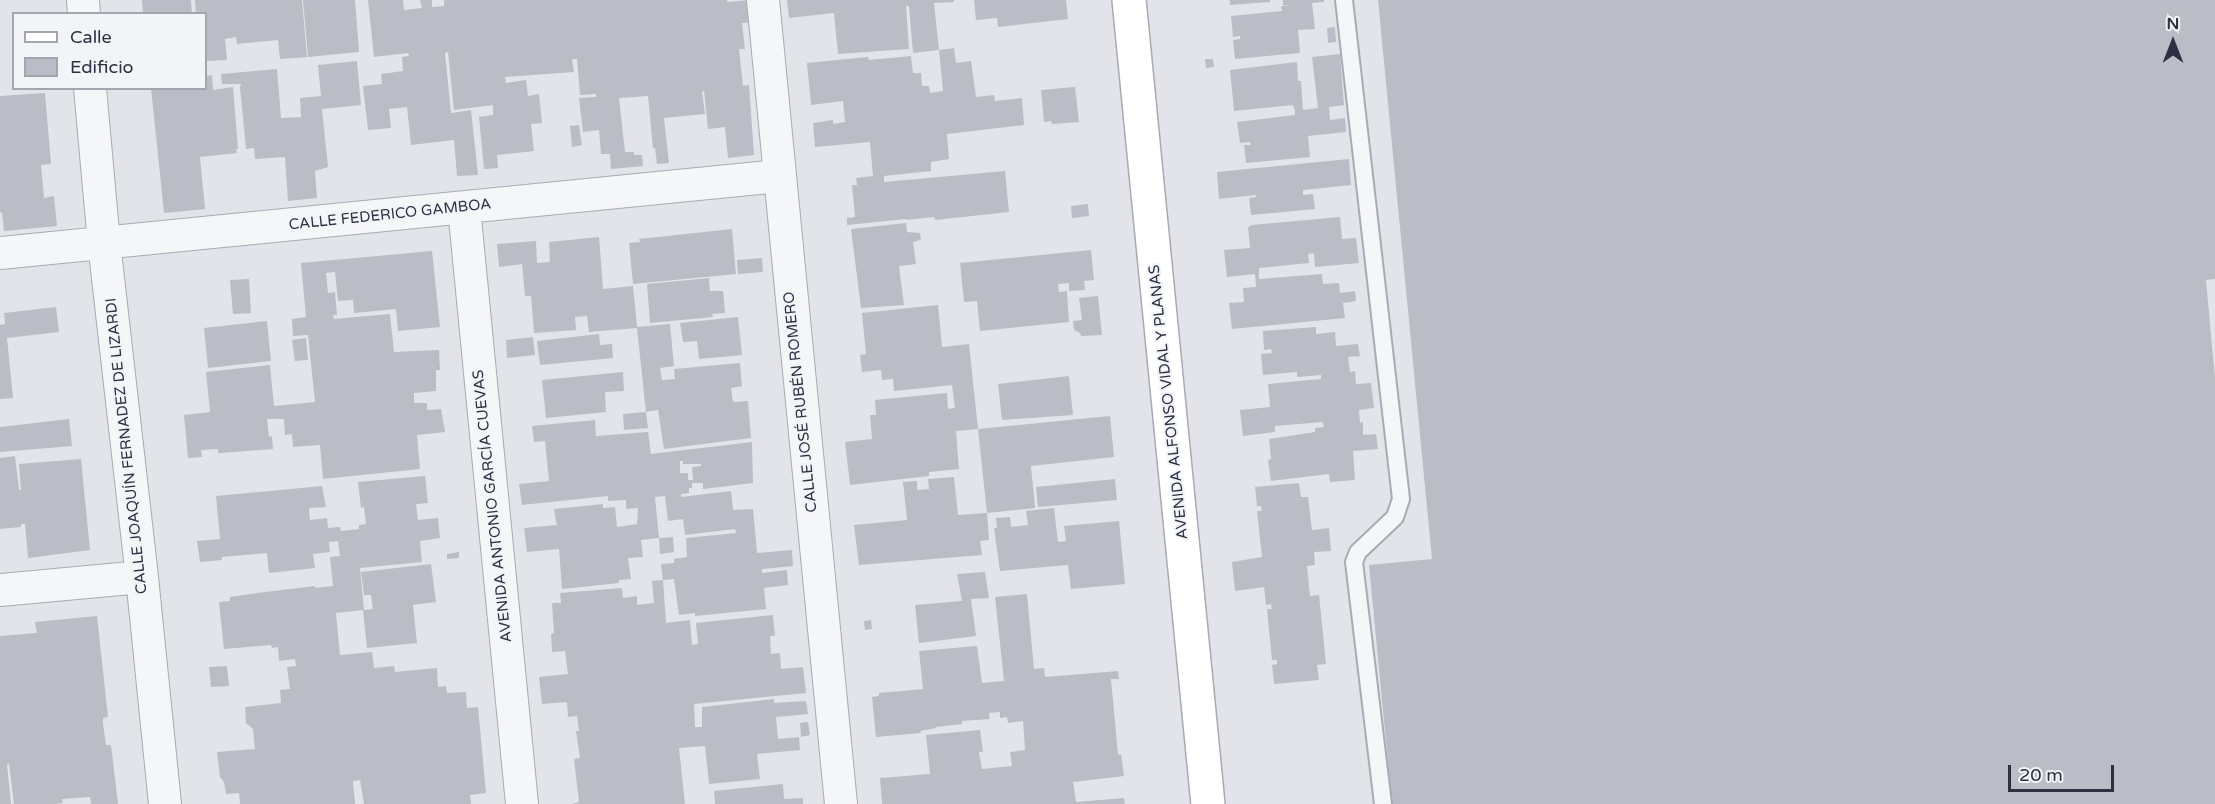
<!DOCTYPE html>
<html>
<head>
<meta charset="utf-8">
<style>
	body { margin:0 }
	#map { position:relative; width:2215px; height:804px; overflow:hidden; background:#e3e4ea; font-family:"Varela Round",sans-serif }
	canvas { display:block }
	.legend { position:absolute; left:12px; top:12px; width:195px; height:78px; box-sizing:border-box; background:#f2f4f7; border:2px solid #a3a6ae; margin:0; padding:8px 10px; list-style:none; font-size:18px; color:#2c3041 }
	.legend li { display:flex; align-items:center; gap:12px; height:30px }
	.legend b { width:30px; border:2px solid #a3a6ae }
	.north { position:absolute; left:2143px; top:12px; width:60px; height:60px; -webkit-text-stroke:4px #f2f4f7; paint-order:stroke; rotate:0deg; font-size:16px; font-weight:700; line-height:24px; text-align:center; color:#2c3041 }
	.north::after { content:''; display:block; margin:auto; width:21px; height:27px; background:#2c3041; clip-path:polygon(50% 0,100% 100%,50% 72%,0 100%) }
	.scale { position:absolute; left:2008px; top:765px; width:106px; height:27px; box-sizing:border-box; border:3px solid #2c3041; border-top:0; padding-left:8px; font-size:18px; line-height:21px; white-space:nowrap; color:#2c3041; -webkit-text-stroke:4px #f2f4f7; paint-order:stroke }
</style>
</head>
<body>
<div id="map">
<canvas width="2215" height="804"></canvas>
<ul class="legend">
<li><b style="height:8px;background:#fff"></b>Calle</li>
<li><b style="height:16px;background:#babdc6"></b>Edificio</li>
</ul>
<div class="north">N</div>
<div class="scale">20 m</div>
</div>
<script>
const context = document.querySelector('canvas').getContext('2d');
context.lineJoin = 'round';
function paint(path, color) { context.fillStyle = color; context.fill(path, 'evenodd'); }
const shape = rows => new Path2D(rows.map(r => 'M' + r).join(''));
function strokePath(path, color, width, dash) { context.strokeStyle = color; context.lineWidth = width; context.lineCap = dash ? 'butt' : 'round'; context.setLineDash(dash || []); context.stroke(path); }
function write(font, color, halo, rows, align = 'center') {
  context.font = font + ' "Varela Round",sans-serif'; context.lineWidth = 4.5; context.setLineDash([]); context.textBaseline = 'middle'; context.strokeStyle = halo; context.fillStyle = color; for (const [text, x, y, turn = 0] of rows) {
    context.save(); context.translate(x, y); context.rotate((+turn || 0) * Math.PI / 180); context.textAlign = isNaN(turn) ? turn : align; if (halo) context.strokeText(text, 0, 0); context.fillText(text, 0, 0); context.restore();
  }
}
paint(shape([
	[142,0,191,0,192,14,143,14],
	[195,0,302,0,307,57,280,59,278,40,237,44,236,37,225,39,227,60,206,61,206,14,196,14],
	[303,0,355,0,359,52,308,57],
	[368,0,403,0,404,10,422,8,420,0,432,0,432,7,444,6,444,0,727,0,727,2,749,0,751,22,742,23,745,49,739,49,743,86,749,85,754,155,728,158,725,127,708,129,704,91,702,92,705,114,664,118,669,163,657,164,655,148,653,148,648,96,619,98,625,152,634,152,634,155,642,155,643,166,611,169,610,154,601,154,599,130,583,132,579,98,596,97,596,94,580,95,577,59,572,59,574,72,505,77,506,83,526,80,528,96,539,94,542,123,531,124,534,151,497,155,498,168,484,169,479,117,493,115,493,105,454,110,448,52,445,53,451,113,471,110,478,175,457,176,454,140,411,145,407,107,389,109,391,128,368,130,363,86,382,84,381,74,403,71,402,57,409,56,408,53,374,57],
	[787,0,954,0,954,2,934,3,939,50,913,53,909,6,906,6,909,49,838,54,834,13,789,18],
	[974,0,1066,0,1068,19,998,27,997,18,976,20],
	[1230,0,1270,0,1270,2,1230,5],
	[1283,0,1324,0,1324,2,1312,3,1315,29,1298,30,1300,53,1235,59,1233,40,1240,39,1240,36,1233,37,1231,16,1282,11,1281,6,1291,5,1283,5],
	[1378,0,2215,0,2215,279,2206,280,2215,378,2215,804,1392,804,1369,565,1432,559],
	[1335,27,1336,42,1328,43,1327,28],
	[954,48,956,63,971,61,976,97,994,95,995,101,1022,98,1024,125,947,134,949,159,931,162,931,171,884,176,884,182,1005,171,1009,212,935,220,934,217,906,220,906,219,847,225,847,218,855,217,852,185,857,185,856,178,873,176,870,142,815,147,813,123,833,120,833,124,845,122,843,101,811,105,807,63,868,57,869,60,911,56,913,73,921,73,922,86,929,86,930,93,943,91,939,50],
	[1340,54,1344,105,1329,107,1330,120,1345,118,1346,132,1308,136,1310,157,1246,163,1244,145,1251,145,1250,142,1240,143,1237,122,1295,115,1295,111,1293,105,1234,111,1230,70,1297,62,1298,81,1301,81,1303,110,1318,108,1312,57],
	[1205,59,1213,59,1214,67,1206,68],
	[357,61,361,105,322,109,328,167,315,171,317,198,288,201,285,157,255,159,254,148,246,149,240,87,241,84,222,84,221,74,277,69,281,118,301,117,300,98,321,96,318,65],
	[212,75,213,90,233,87,238,149,236,149,237,153,200,157,205,209,164,213,151,88,206,88,206,76],
	[1075,87,1079,122,1052,124,1051,121,1044,122,1041,90],
	[45,93,51,164,41,165,44,198,54,196,57,226,4,231,2,212,0,213,0,96],
	[579,125,582,145,572,147,570,126],
	[1349,159,1351,185,1303,190,1303,195,1313,194,1315,209,1251,215,1249,198,1256,197,1256,195,1219,199,1217,172],
	[1088,204,1089,216,1072,218,1071,206],
	[1340,217,1342,239,1356,238,1359,263,1315,267,1314,253,1308,254,1309,263,1259,268,1259,279,1322,274,1323,284,1339,283,1340,293,1355,291,1356,301,1343,303,1345,318,1232,329,1229,303,1244,302,1243,288,1256,287,1255,274,1227,277,1224,250,1250,248,1248,227,1252,225],
	[906,223,907,232,920,233,921,240,913,242,916,264,899,266,904,305,861,308,851,229],
	[732,229,736,274,633,284,629,243,640,242,639,239],
	[599,237,603,289,633,286,637,327,670,324,674,366,660,368,662,380,675,379,674,369,740,363,742,386,731,388,733,402,748,401,751,438,664,449,658,410,646,412,637,328,589,332,587,316,575,317,576,330,534,333,531,296,525,296,522,264,499,267,497,244,536,241,537,263,550,262,549,242],
	[1091,250,1094,280,1084,281,1085,290,1069,291,1069,283,1058,284,1059,292,1067,291,1069,322,980,331,977,301,964,302,960,263],
	[432,251,440,327,398,331,396,309,354,313,353,300,338,301,335,272,326,273,328,293,335,292,337,315,333,315,334,319,390,314,394,352,439,350,440,370,436,370,436,391,414,393,414,403,427,403,427,410,441,409,445,432,417,435,420,469,323,479,320,445,293,447,292,434,285,435,284,419,267,419,269,437,272,436,273,449,221,453,218,453,218,449,201,450,202,457,188,458,184,415,210,412,206,372,270,365,274,406,315,402,308,335,293,336,292,319,306,317,301,263],
	[762,258,763,272,738,274,737,260],
	[709,278,710,291,723,291,725,313,712,314,713,317,650,323,647,284],
	[249,279,251,313,233,314,230,280],
	[1098,296,1102,335,1081,336,1080,333,1074,330,1073,321,1082,320,1079,298],
	[938,305,942,347,969,344,978,429,956,431,959,469,929,472,929,476,850,485,845,442,872,439,870,415,876,415,875,400,947,393,948,409,955,408,952,385,894,391,893,379,882,380,881,370,862,372,860,355,866,354,862,313],
	[56,307,59,332,7,338,13,398,0,399,0,325,5,324,4,313],
	[738,317,742,355,699,359,697,341,683,342,680,323],
	[267,321,271,361,208,368,204,328],
	[1316,327,1316,334,1335,332,1336,346,1358,344,1360,356,1348,357,1350,372,1355,371,1356,384,1371,383,1374,408,1359,410,1360,423,1363,422,1363,435,1376,434,1378,449,1353,451,1355,480,1330,482,1329,474,1271,481,1268,460,1271,459,1269,439,1315,432,1315,428,1324,427,1323,422,1275,426,1275,432,1243,436,1240,410,1270,407,1268,384,1321,379,1321,375,1297,377,1297,372,1263,375,1261,354,1272,353,1271,349,1264,350,1263,331],
	[599,334,600,345,612,344,613,358,540,365,537,341],
	[533,337,535,355,507,358,506,340],
	[306,338,308,360,295,361,292,340],
	[623,372,624,391,605,392,606,412,546,418,542,380],
	[1069,376,1073,415,1002,420,998,384],
	[646,412,648,428,624,430,623,414],
	[1110,416,1114,457,1031,466,1035,508,987,513,978,429],
	[69,419,72,446,0,452,0,427],
	[595,420,596,436,648,432,651,454,752,442,753,483,703,489,703,483,692,483,692,488,689,488,689,493,681,494,681,497,731,491,733,510,753,509,757,553,792,550,793,566,762,569,762,573,787,570,788,585,764,588,766,609,695,616,695,613,679,615,674,579,663,580,661,564,674,563,674,559,687,557,686,538,736,533,735,529,685,535,683,519,668,521,665,496,655,497,659,538,641,540,643,557,628,558,631,579,619,580,619,583,562,589,559,549,527,552,524,528,557,525,558,533,554,509,603,504,603,508,615,507,617,527,637,524,638,508,626,509,626,500,608,501,608,496,522,505,519,484,549,481,545,441,534,442,532,426],
	[680,461,683,461,683,464,701,464,701,466,692,467,693,480,688,480,688,473,680,473],
	[15,456,19,490,21,490,19,464,81,459,90,550,28,558,25,524,21,524,21,527,0,529,0,458],
	[425,476,428,503,416,504,418,520,438,518,440,538,420,541,422,562,360,568,364,610,336,613,340,655,372,652,374,668,394,666,395,672,437,668,438,687,446,686,447,693,466,692,467,708,478,707,486,793,470,795,471,804,364,804,360,780,353,781,355,804,240,804,239,793,226,794,224,782,220,777,217,752,255,749,253,729,246,723,245,707,281,703,280,690,290,689,287,667,296,666,295,659,279,661,278,647,272,648,271,645,224,649,219,602,230,601,230,597,265,592,315,586,315,588,333,586,330,557,340,556,338,541,329,542,330,552,313,554,315,568,269,573,267,553,222,557,222,560,200,562,197,541,220,539,216,496,322,486,326,507,309,508,310,520,327,518,328,528,340,527,341,531,359,529,359,525,366,524,364,507,361,508,358,482],
	[954,477,958,515,987,513,989,540,980,541,982,555,859,565,854,525,907,520,903,482,917,481,917,490,929,489,928,479],
	[1115,479,1117,500,1038,507,1036,487],
	[1299,483,1301,497,1308,497,1312,530,1329,528,1331,551,1314,552,1315,565,1307,566,1310,596,1319,595,1326,664,1317,665,1319,680,1274,684,1272,665,1277,664,1277,660,1272,660,1267,609,1272,609,1271,604,1266,605,1264,587,1235,591,1232,562,1262,557,1257,511,1262,511,1261,506,1257,506,1255,487],
	[1054,508,1058,542,1066,541,1064,526,1119,521,1125,584,1071,589,1068,565,1000,571,994,528,997,528,996,518,1010,517,1011,527,1028,525,1026,511],
	[673,537,674,552,660,554,659,538],
	[459,552,459,558,447,559,447,554],
	[431,564,436,602,413,605,417,643,367,648,363,610,373,609,371,595,364,595,361,572],
	[985,572,989,598,971,599,976,636,919,643,915,605,962,601,957,574],
	[663,580,666,623,690,620,692,645,698,644,696,623,773,615,775,636,770,636,771,654,780,653,781,669,803,667,806,693,694,704,695,727,702,727,702,707,774,699,774,703,806,701,808,714,776,717,778,739,799,737,800,750,757,754,760,779,709,784,705,746,679,748,685,804,572,804,579,802,574,759,580,758,576,731,579,731,577,716,568,717,567,702,542,704,539,677,568,674,565,651,552,652,551,634,554,633,552,603,561,603,560,593,622,588,623,598,637,596,637,605,654,603,652,581],
	[1027,594,1034,669,1044,668,1045,677,1118,671,1119,679,1111,679,1118,755,1121,754,1124,776,1073,782,1076,802,1124,798,1125,804,882,804,880,778,930,774,926,735,980,730,983,752,979,752,982,769,1012,766,1010,752,1025,750,1023,721,1008,723,1007,717,1000,718,1000,712,989,713,990,719,962,721,962,724,936,727,936,728,920,731,921,733,876,737,872,697,879,696,879,693,923,689,919,651,977,646,982,683,1004,681,995,597],
	[97,616,108,717,103,718,103,724,106,745,111,745,118,804,91,804,90,797,62,799,63,803,55,804,14,804,9,764,7,765,11,804,0,804,0,636,37,633,35,622],
	[871,620,872,629,865,630,864,621],
	[227,666,229,686,211,687,209,667],
	[808,722,810,735,801,737,800,723],
	[783,784,784,799,803,798,803,804,715,804,714,791]
]), '#babdc6');
const lane = shape([
	[1344,0,1401,499,1395,517,1358,552,1354,562,1383,804]
]);
const street = shape([
	[83,0,84,14],
	[763,0,841,804],
	[90,88,104,243,142,577,165,804],
	[464,208,522,804],
	[0,253,779,176],
	[0,590,142,577]
]);
const secondary = shape([
	[1129,0,1208,804]
]);
strokePath(lane, '#a8aab4', 20);
strokePath(street, '#a8aab4', 34);
strokePath(secondary, '#a8aab4', 36);
strokePath(lane, '#f5f6f8', 16);
strokePath(street, '#f5f6f8', 32);
strokePath(secondary, '#fff', 33);
write('15px', '#2c3041', '#f2f4f7', [
	["CALLE FEDERICO GAMBOA",390,215,-6],
	["CALLE JOSÉ RUBÉN ROMERO",801,402,-96],
	["AVENIDA ALFONSO VIDAL Y PLANAS",1169,402,-96],
	["CALLE JOAQUÍN FERNADEZ DE LIZARDI",127,446,-96],
	["AVENIDA ANTONIO GARCÍA CUEVAS",493,506,-96]
]);
</script>
</body>
</html>
